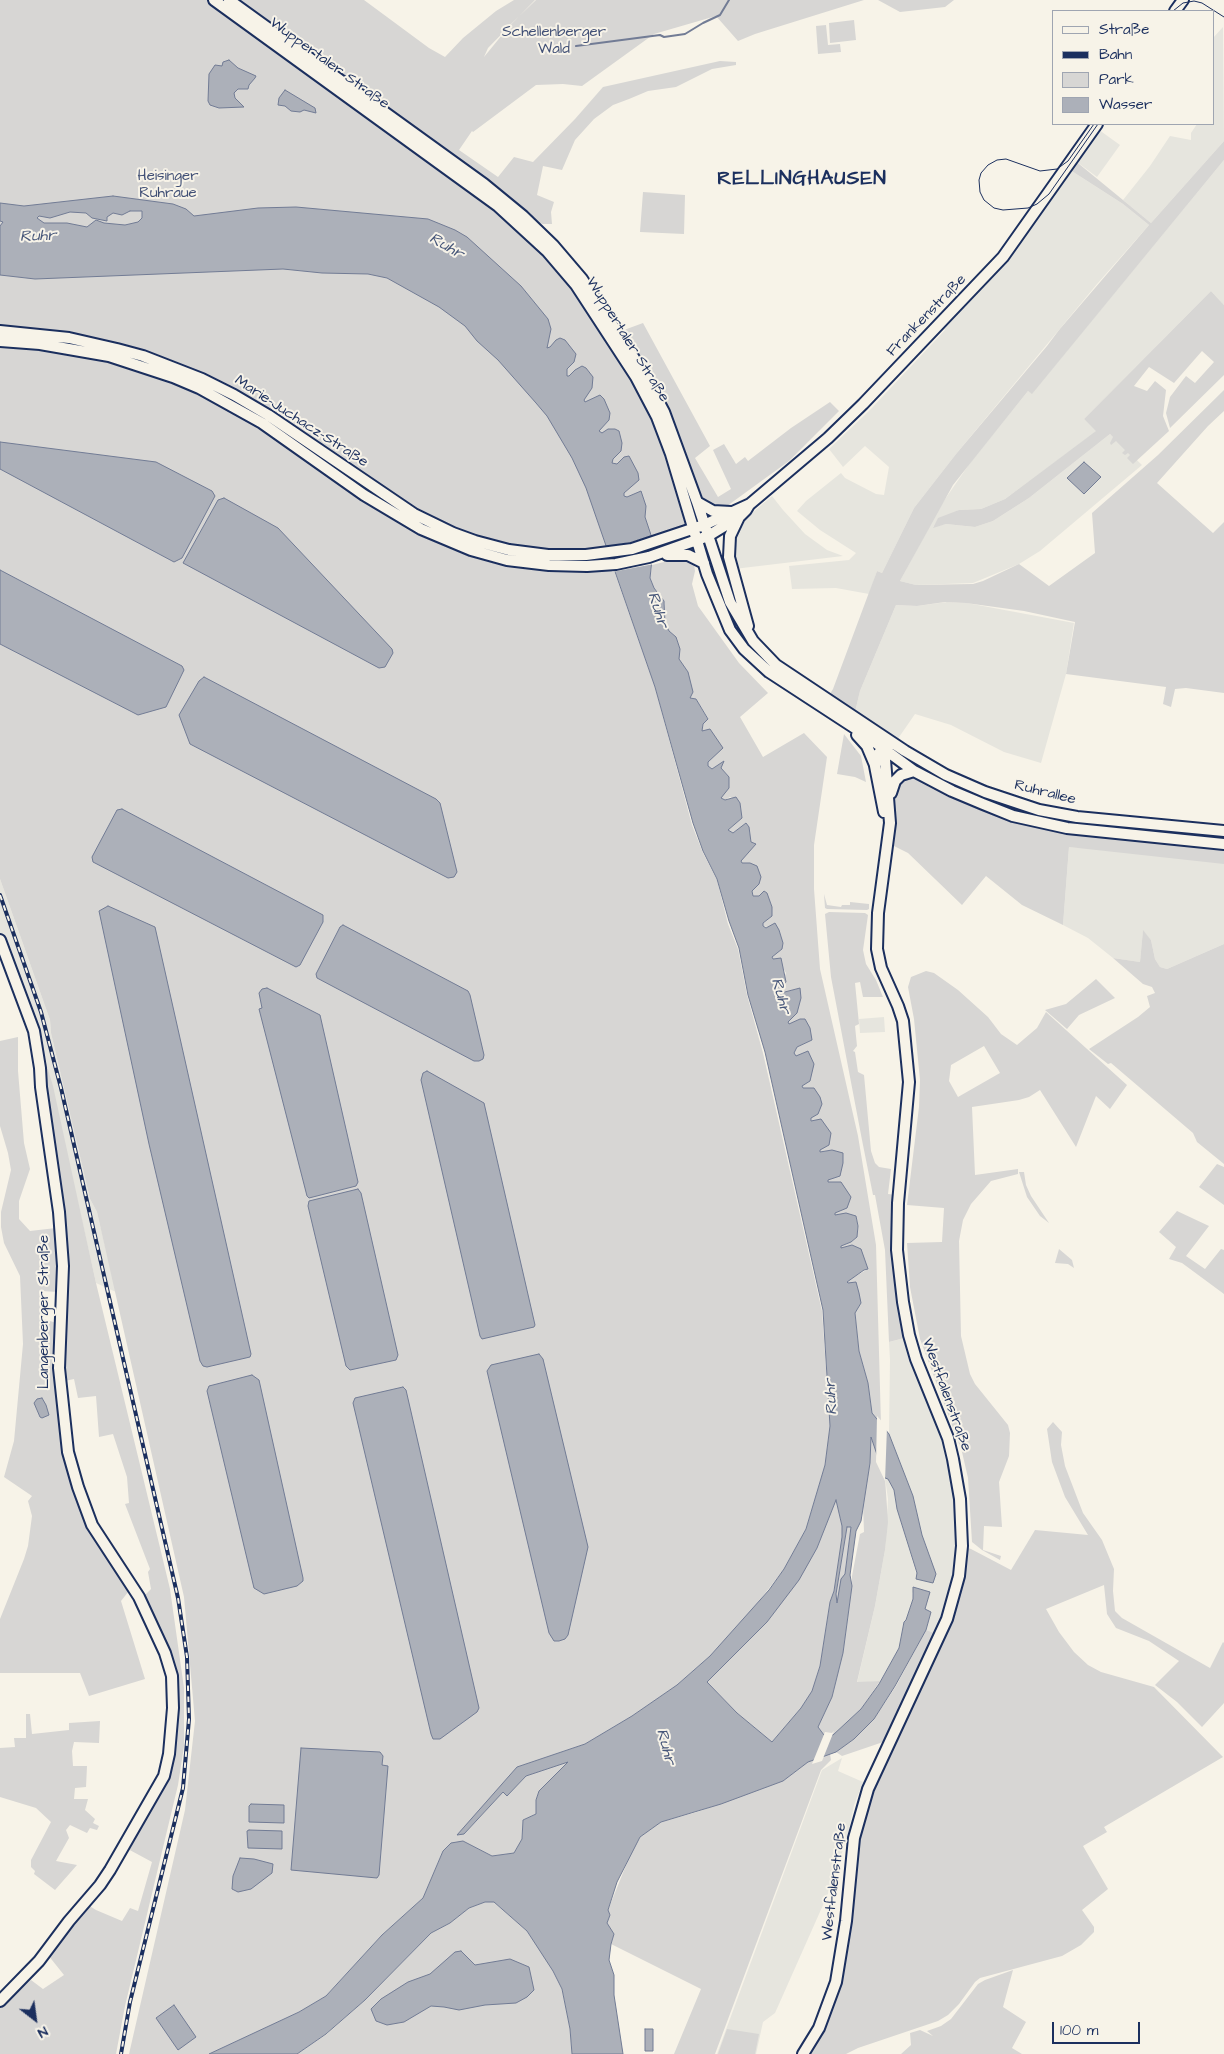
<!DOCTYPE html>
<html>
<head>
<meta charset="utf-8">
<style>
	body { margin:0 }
	#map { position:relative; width:1224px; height:2054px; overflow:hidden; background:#f7f3e8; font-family:"Architects Daughter",sans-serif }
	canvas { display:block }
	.legend { position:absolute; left:1052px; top:10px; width:162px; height:115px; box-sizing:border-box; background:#f7f3e8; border:1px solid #9fa5b1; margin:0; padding:6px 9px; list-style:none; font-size:15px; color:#1b2f5e }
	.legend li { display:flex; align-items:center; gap:10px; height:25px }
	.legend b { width:25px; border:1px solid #9fa5b1 }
	.north { position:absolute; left:10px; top:1994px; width:50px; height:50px; -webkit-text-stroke:4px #f7f3e8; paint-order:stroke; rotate:150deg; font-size:14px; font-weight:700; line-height:20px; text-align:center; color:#1b2f5e }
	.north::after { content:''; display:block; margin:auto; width:18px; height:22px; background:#1b2f5e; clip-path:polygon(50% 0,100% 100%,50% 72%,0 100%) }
	.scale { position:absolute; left:1052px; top:2022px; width:88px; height:22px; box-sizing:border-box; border:2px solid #1b2f5e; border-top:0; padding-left:6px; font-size:15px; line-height:18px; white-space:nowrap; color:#1b2f5e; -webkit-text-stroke:4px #f7f3e8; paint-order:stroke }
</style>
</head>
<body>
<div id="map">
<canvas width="1224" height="2054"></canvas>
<ul class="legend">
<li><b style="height:6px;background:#f7f3e8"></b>Straße</li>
<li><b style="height:6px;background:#1b2f5e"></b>Bahn</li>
<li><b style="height:14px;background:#d7d6d4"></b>Park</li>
<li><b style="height:14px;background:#acb0b9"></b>Wasser</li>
</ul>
<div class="north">N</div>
<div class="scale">100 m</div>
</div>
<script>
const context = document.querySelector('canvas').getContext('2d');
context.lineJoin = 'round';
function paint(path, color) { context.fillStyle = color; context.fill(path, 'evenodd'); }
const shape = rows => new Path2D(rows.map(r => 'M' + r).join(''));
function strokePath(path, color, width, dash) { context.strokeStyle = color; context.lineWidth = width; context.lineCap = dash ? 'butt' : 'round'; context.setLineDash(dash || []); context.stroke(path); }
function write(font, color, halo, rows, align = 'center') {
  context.font = font + ' "Architects Daughter",sans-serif'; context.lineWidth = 4; context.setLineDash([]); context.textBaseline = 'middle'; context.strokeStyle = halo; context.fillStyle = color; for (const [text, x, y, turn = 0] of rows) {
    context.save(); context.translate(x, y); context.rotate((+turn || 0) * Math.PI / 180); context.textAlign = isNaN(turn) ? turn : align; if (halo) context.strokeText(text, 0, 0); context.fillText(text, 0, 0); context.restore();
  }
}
paint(shape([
	[1223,27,1224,141,1151,223,1123,200,1150,166,1170,136,1191,140,1191,133,1197,124,1213,124,1213,38],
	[1095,127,1120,145,1097,177,1073,159],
	[1224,160,1224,305,1211,291,1084,419,1097,431,1005,499,981,509,959,510,933,527,946,524,975,527,993,521,1029,498,1110,434,1142,465,1040,551,1019,564,973,583,916,585,900,581,941,505,970,463,1028,391,1032,393],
	[1067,168,1123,204,1149,225,1097,284,956,454,914,508,882,573,877,571,869,594,836,588,792,589,789,566,849,560,856,553,820,530,797,511,806,501,841,473,845,478,876,494,884,495,889,467,865,446,843,467,829,449,870,410,945,330,940,324,990,272],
	[772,496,783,510,805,534,827,550,843,556,734,569,733,538,739,524],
	[947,602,967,603,1074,623,1066,674,1041,763,1004,752,951,725,915,714,895,743,855,712,860,691,896,605,917,606],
	[1069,847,1092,848,1224,863,1224,944,1167,969,1160,967,1155,959,1151,940,1143,931,1140,962,1113,958,1088,938,1063,925],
	[0,879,50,1020,51,1033,90,1199,97,1212,116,1292,96,1283,36,1016,19,985,0,935],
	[884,1017,885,1032,860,1033,859,1019],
	[908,1337,957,1479,960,1568,940,1635,926,1630,931,1612,925,1610,912,1592,913,1599,906,1620,904,1622,899,1648,880,1681,857,1683,875,1606,885,1550,888,1499,885,1478,888,1479,894,1490,897,1509,916,1573,930,1556,922,1535,913,1496,889,1434,890,1360,889,1342],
	[842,1758,838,1771,863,1782,854,1805,848,1834,831,1887,775,2013,763,2022,756,2054,717,2054,822,1770]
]), '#e6e5de');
paint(shape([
	[0,0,364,0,429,48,445,57,463,38,496,11,514,0,535,0,488,48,484,57,511,24,536,0,864,0,755,34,738,41,716,16,654,34,582,86,563,84,536,85,473,132,472,131,459,150,498,177,514,157,533,162,575,119,603,87,720,61,736,62,736,65,712,69,676,87,648,91,629,99,613,105,594,119,575,140,562,170,543,166,537,195,554,202,551,212,552,224,543,224,528,220,683,450,711,524,611,562,655,687,692,825,703,853,717,880,728,924,738,949,747,995,763,1053,822,1311,830,1426,825,1465,815,1499,806,1529,784,1569,753,1609,710,1656,677,1685,632,1716,585,1744,517,1767,464,1834,503,1792,507,1796,526,1776,569,1761,539,1791,536,1800,536,1814,523,1820,522,1839,514,1853,492,1856,463,1841,443,1851,423,1898,382,1935,326,1996,299,2012,209,2054,129,2054,185,1810,195,1721,184,1597,97,1212,90,1199,51,1033,50,1020,0,879],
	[878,0,954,0,945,7,900,12],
	[854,20,856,40,830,43,829,23],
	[826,25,828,45,840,44,841,52,818,54,816,26],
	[1224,141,1224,160,1032,394,1028,391,953,485,900,581,916,585,973,584,983,581,1019,564,1049,586,1095,553,1092,513,1158,455,1224,390,1224,411,1208,426,1157,483,1213,533,1224,522,1224,693,1186,688,1175,689,1171,707,1163,704,1166,687,1066,674,1075,622,1024,611,966,603,945,602,917,606,896,605,860,691,855,712,828,697,833,689,877,571,882,573,914,508,956,454,1047,346,1059,330,1149,225,1123,204,1067,168,1073,159,1151,223],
	[643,192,685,195,684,234,640,232],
	[1211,291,1224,305,1224,375,1170,428,1166,413,1170,397,1186,376,1195,383,1214,362,1202,351,1174,383,1149,367,1134,386,1147,391,1155,381,1166,390,1163,416,1169,431,1133,464,1127,458,1130,455,1128,453,1125,455,1122,453,1125,450,1116,441,1111,445,1110,443,1113,437,1110,434,1029,498,993,521,975,527,946,524,933,528,938,518,959,510,981,509,1005,499,1096,431,1084,419],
	[643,323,710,446,695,458,718,497,731,489,713,450,724,444,736,464,745,457,748,461,791,428,830,402,839,411,789,461,727,506,719,509,704,503,685,450,650,371,624,330],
	[707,546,729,603,773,669,747,648,732,629,701,548],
	[676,559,687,560,694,564,695,571,692,584,698,606,739,663,768,693,740,717,763,757,804,733,827,757,814,845,814,889,820,969,858,1136,876,1245,881,1424,872,1413,868,1383,859,1351,855,1313,861,1303,847,1281,868,1269,841,1248,841,1246,851,1242,857,1237,858,1226,856,1216,835,1215,827,1182,832,1150,820,1152,794,1053,797,1047,812,1040,800,1019,789,1025,788,1022,800,988,781,993,779,990,786,973,777,958,773,959,772,956,782,949,783,943,779,930,763,926,763,923,772,915,772,907,767,893,764,891,759,896,753,896,752,891,759,884,742,864,741,860,756,844,751,842,749,828,746,824,733,833,728,830,742,818,740,803,730,797,725,800,721,798,729,777,721,768,723,762,712,769,708,766,702,731,703,724,708,718,696,699,690,698,688,672,678,659,680,649,676,638,669,631,665,623,665,604,660,594,654,588,650,578,652,565],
	[844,734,861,756,866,782,855,777,837,774],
	[888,748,903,750,934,769,1038,810,1224,832,1224,864,1069,847,1063,925,1022,905,986,876,962,905,908,853,888,843,893,786,914,770],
	[824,894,827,905,841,907,842,905,850,905,850,902,869,904,869,909,867,910,827,909,825,908],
	[829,912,865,913,868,915,863,950,866,964,876,980,883,997,863,997,860,982,855,983,859,1024,855,1026,857,1046,853,1051,855,1052,858,1072,864,1075,871,1151,875,1163,879,1167,891,1169,888,1194,897,1195,908,1337,889,1342,885,1250,875,1195,873,1195,862,1140,831,977,825,914],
	[1143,930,1151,940,1155,959,1160,967,1167,969,1224,944,1224,1164,1197,1142,1193,1133,1111,1063,1108,1064,1089,1049,1138,1017,1150,1007,1147,996,1155,993,1152,987,1143,984,1113,958,1140,962],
	[926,971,934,973,958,990,988,1017,1001,1034,1017,1045,1037,1028,1046,1012,1127,1085,1110,1109,1096,1096,1076,1147,1040,1090,1029,1097,1019,1100,972,1107,975,1175,1018,1169,1018,1174,991,1181,971,1204,963,1220,959,1241,961,1336,970,1374,975,1384,1008,1425,1010,1433,1009,1456,999,1482,1002,1527,984,1526,983,1550,1001,1556,1000,1560,982,1550,972,1542,968,1478,962,1452,920,1339,910,1287,907,1243,942,1242,944,1208,907,1205,919,1107,920,1080,914,1019,908,987,911,977],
	[984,1046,1000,1073,958,1097,949,1081,951,1065],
	[1096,979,1115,998,1079,1015,1067,1029,1045,1010,1066,1004],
	[18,1037,18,1071,24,1143,30,1169,19,1201,19,1219,30,1231,56,1228,60,1270,58,1292,41,1291,40,1318,60,1324,58,1353,77,1487,132,1587,121,1601,145,1679,89,1696,80,1673,0,1673,0,1619,24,1559,28,1546,32,1516,28,1501,32,1496,4,1477,14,1441,23,1344,20,1276,4,1243,1,1227,1,1212,11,1170,8,1153,0,1126,0,1041],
	[44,1056,53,1086,96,1283,170,1589,184,1688,184,1746,178,1785,125,2006,116,2054,0,2054,0,2008,31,1980,43,1989,64,1975,48,1955,88,1905,96,1910,122,1921,130,1908,138,1911,152,1862,126,1848,165,1781,174,1677,141,1599,151,1589,148,1572,150,1569,125,1504,129,1503,127,1477,113,1434,99,1437,96,1396,78,1398,74,1379,60,1382,64,1217,44,1075],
	[1217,1164,1224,1167,1224,1205,1199,1187],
	[1019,1172,1024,1172,1026,1185,1031,1196,1049,1223,1040,1216,1027,1197],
	[1177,1211,1209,1226,1186,1256,1205,1269,1221,1249,1224,1250,1224,1294,1182,1263,1169,1259,1176,1247,1159,1232],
	[1059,1249,1072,1260,1074,1268,1068,1264,1055,1263],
	[1053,1422,1062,1432,1061,1445,1065,1466,1078,1500,1083,1513,1102,1540,1114,1569,1113,1591,1115,1611,1122,1618,1210,1668,1223,1642,1224,1643,1224,1703,1202,1727,1177,1702,1155,1685,1179,1661,1149,1641,1116,1628,1107,1614,1104,1585,1046,1609,1059,1632,1074,1652,1088,1665,1101,1672,1154,1687,1223,1757,1104,1827,1107,1832,1083,1846,1108,1889,1082,1910,1094,1927,1094,1932,1081,1945,1062,1956,980,1978,975,1982,959,2004,948,2015,938,2021,858,2048,846,2054,803,2054,828,2006,860,1814,941,1636,962,1546,971,1549,1011,1570,1035,1530,1088,1535,1065,1497,1052,1462,1047,1429],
	[871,1435,885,1478,888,1522,885,1550,875,1606,857,1682,880,1681,861,1709,833,1735,824,1735,818,1727,832,1697,843,1653,852,1586,852,1576,860,1534,864,1532,863,1505,870,1463],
	[836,1499,842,1526,842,1537,834,1591,830,1602,820,1666,812,1691,801,1708,772,1742,737,1713,707,1682,767,1622,817,1548],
	[847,1527,851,1527,845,1575,837,1603,836,1594],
	[926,1630,940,1635,889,1740,842,1756,836,1752,854,1739,874,1719,896,1686],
	[26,1714,30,1714,32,1734,69,1730,69,1723,100,1721,99,1743,74,1742,72,1751,73,1766,87,1766,86,1787,75,1788,74,1799,88,1799,85,1810,95,1819,93,1823,99,1826,97,1830,90,1828,87,1833,70,1825,66,1830,69,1838,56,1861,77,1865,55,1890,34,1874,35,1871,31,1867,31,1860,51,1822,36,1808,0,1797,0,1748,15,1747,14,1738,26,1738],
	[830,1754,831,1760,821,1770,715,2054,674,2054,701,1989,611,1944,614,1934,607,1923,610,1915,608,1910,631,1853,640,1837,661,1822,697,1812,783,1781,808,1762],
	[485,1902,494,1902,527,1931,548,1960,562,1989,570,2029,572,2054,297,2054,327,2034,365,2000,431,1933,450,1923,469,1908],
	[1013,1970,1003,2007,1026,2022,1012,2048,1022,2054,901,2054,911,2045,910,2033,920,2030,933,2036,927,2031,941,2026,951,2019,978,1984,985,1980],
	[727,2029,759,2034,755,2054,718,2054]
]), '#d7d6d4');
const water = shape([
	[229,60,238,68,256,76,255,78,249,85,248,89,238,89,234,93,235,98,244,107,219,108,210,105,208,101,209,74,215,65,222,66,223,62,229,60],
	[285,90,315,108,316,113,304,110,300,112,291,111,285,106,278,105,279,98,285,90],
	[113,196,173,204,186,209,194,216,258,208,296,207,428,219,455,230,467,237,521,286,548,319,551,329,547,348,550,347,556,340,560,338,565,340,576,354,574,362,567,369,567,376,569,376,575,370,582,366,586,368,593,377,592,388,584,400,585,402,600,395,604,399,610,413,609,420,599,431,602,433,608,429,615,429,619,431,622,443,621,451,613,459,612,463,617,464,624,457,629,456,638,473,639,480,624,493,624,496,627,497,641,491,646,506,645,517,652,538,653,550,650,578,654,588,664,601,665,623,669,631,676,637,680,649,679,659,688,672,693,692,690,698,696,699,708,719,703,724,702,731,710,729,723,748,708,762,708,766,712,769,724,761,721,768,729,777,729,788,721,798,725,800,736,797,740,803,742,818,728,830,733,833,746,823,749,827,751,842,756,844,741,861,742,863,750,863,757,866,761,877,759,884,752,891,753,896,759,896,764,891,767,893,772,907,772,916,763,923,763,926,766,928,775,923,779,930,783,943,782,949,772,957,773,959,781,958,786,982,779,990,781,993,800,988,801,998,797,1013,788,1022,789,1024,800,1019,805,1019,810,1028,812,1040,797,1047,794,1053,796,1056,808,1051,814,1064,810,1081,802,1086,803,1088,814,1088,820,1097,822,1104,818,1114,811,1118,811,1121,821,1119,831,1133,829,1145,820,1150,820,1152,832,1150,843,1153,843,1163,840,1176,828,1180,828,1182,841,1182,851,1197,847,1208,835,1213,835,1215,846,1213,856,1216,858,1226,857,1237,851,1242,841,1246,841,1248,852,1245,861,1249,868,1269,864,1270,847,1282,848,1283,856,1282,859,1293,861,1303,855,1313,859,1351,868,1383,872,1413,889,1434,913,1496,922,1535,936,1574,933,1583,916,1579,917,1573,897,1509,894,1490,888,1479,885,1478,871,1437,870,1463,861,1521,856,1531,850,1575,852,1586,843,1653,832,1697,818,1727,824,1735,833,1735,861,1709,879,1684,899,1648,904,1622,906,1620,913,1599,913,1587,930,1592,925,1609,931,1612,926,1630,895,1686,874,1719,854,1739,836,1752,808,1762,783,1781,721,1804,661,1822,640,1837,617,1882,608,1910,610,1915,607,1923,614,1934,611,1944,609,1960,614,1975,614,1995,623,2054,572,2054,570,2029,562,1989,553,1971,527,1931,494,1902,485,1902,469,1908,450,1923,431,1933,365,2000,326,2034,297,2054,209,2054,299,2012,326,1996,382,1935,423,1898,443,1851,451,1843,463,1841,492,1856,514,1853,522,1839,523,1820,536,1814,536,1800,539,1791,568,1762,526,1776,507,1796,503,1792,464,1834,457,1835,517,1767,585,1744,632,1716,677,1685,710,1656,769,1590,784,1569,806,1529,825,1465,830,1426,823,1310,765,1052,748,995,739,948,729,921,717,879,703,851,693,823,655,687,586,488,572,458,547,416,536,403,498,360,477,341,465,326,439,307,387,278,368,274,322,273,283,269,35,279,0,275,0,226,3,222,0,221,0,203,24,206,113,196],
	[130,211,142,211,142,218,138,222,125,225,104,223,96,220,87,227,67,223,44,223,37,218,39,216,50,218,70,212,86,213,92,218,107,221,107,217,113,213,122,215,130,211],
	[836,1500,842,1526,842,1537,834,1591,830,1602,820,1666,812,1691,801,1708,772,1742,737,1713,707,1682,767,1622,799,1580,817,1548,836,1500],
	[847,1527,851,1527,845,1574,841,1579,837,1603,836,1594,847,1527],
	[0,442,156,462,212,491,215,496,182,558,174,562,0,469,0,442],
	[1084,462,1101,477,1084,494,1067,478,1084,462],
	[224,498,278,528,392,649,393,653,385,667,379,668,183,563,218,500,224,498],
	[0,570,182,666,184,670,166,707,138,715,0,644,0,570],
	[204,677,436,799,440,803,457,872,454,877,448,878,190,744,179,715,199,681,204,677],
	[122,809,323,915,323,922,300,965,296,967,93,862,92,857,117,810,122,809],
	[108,906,155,927,251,1354,250,1357,207,1367,203,1366,200,1361,149,1144,99,911,108,906],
	[343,925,468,991,470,995,484,1055,483,1059,479,1061,474,1061,317,978,316,974,340,927,343,925],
	[267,988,320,1015,358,1182,356,1186,309,1198,307,1196,259,1009,262,1008,259,993,262,989,267,988],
	[427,1071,484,1103,535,1325,534,1327,482,1339,480,1336,421,1080,423,1073,427,1071],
	[358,1189,361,1193,398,1355,396,1360,350,1370,346,1366,308,1206,309,1201,358,1189],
	[539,1354,543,1359,588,1547,568,1635,565,1639,559,1641,554,1641,549,1633,487,1371,491,1365,539,1354],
	[252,1375,259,1380,303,1578,303,1581,297,1586,264,1594,254,1588,207,1391,209,1386,252,1375],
	[403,1387,406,1390,479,1708,477,1712,440,1739,433,1739,431,1734,353,1403,355,1398,403,1387],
	[42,1398,46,1405,49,1415,42,1418,40,1417,34,1403,37,1399,42,1398],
	[301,1748,380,1752,383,1756,382,1765,388,1766,379,1875,377,1878,291,1870,301,1748],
	[251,1804,284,1805,284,1823,249,1822,249,1806,251,1804],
	[249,1830,282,1831,282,1849,248,1848,247,1831,249,1830],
	[240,1858,254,1859,273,1864,272,1873,251,1889,238,1892,232,1889,233,1876,240,1858],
	[461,1951,475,1965,510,1959,529,1967,534,1990,527,1997,516,2003,485,2005,459,2010,444,2007,431,2006,404,2022,387,2025,376,2021,371,2009,381,1999,408,1982,430,1974,455,1952,461,1951],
	[174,2005,196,2037,178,2050,156,2018,174,2005],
	[645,2029,653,2029,653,2051,645,2051,645,2029]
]);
paint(water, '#acb0b9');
strokePath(water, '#727c95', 1);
paint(shape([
	[654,535,656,550,654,564,612,572,603,547,631,542],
	[877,1416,887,1427,885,1481,876,1462],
	[834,1731,822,1761,812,1764,825,1732,832,1733]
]), '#f7f3e8');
strokePath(shape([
	[576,46,660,35,664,37,685,34,703,23,720,15,729,0]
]), '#727c95', 2);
const major = shape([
	[214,0,498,206,547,251,576,285,636,377,657,417,671,454,707,574,730,630,744,649,769,672,861,732,914,771,952,791,983,804,1013,816,1067,828,1224,844],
	[229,0,484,184,523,216,553,245,582,279,643,372,664,412,697,502,730,602,753,641,776,665,905,751,946,775,985,792,1039,810,1077,817,1224,831],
	[1175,11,1183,0],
	[0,331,69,338,117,349,143,356,202,379,234,395,268,415,414,514,453,533,475,541,509,550,548,555,586,555,632,549,704,525,750,504,828,438,863,404,1003,257,1097,124],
	[0,341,40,344,109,356,173,377,199,388,262,423,364,495,421,529,471,550,507,560,549,565,587,566,616,564,649,557,708,536,739,517,746,510,749,505],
	[697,502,713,511,731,512],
	[739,517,730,536,729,557,748,626],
	[667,555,688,555,704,563],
	[857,735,867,746,875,765],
	[891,793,895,781,901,775,914,771],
	[884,812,875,766,878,754,884,747,888,747],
	[0,940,34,1031,40,1068,41,1087,59,1212,63,1266,59,1368,68,1452,78,1487,92,1525,139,1597,165,1653,172,1676,173,1708,169,1754,164,1776,110,1870,100,1885,69,1921,39,1961,0,2001],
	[803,2054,819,2028,836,1982,846,1921,854,1838,868,1789,947,1619,959,1576,962,1546,960,1499,953,1459,948,1438,916,1359,909,1335,903,1302,897,1250,898,1203,909,1082,903,1021,898,1006,881,968,877,949,878,913,890,823,884,747]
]);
strokePath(major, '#1b2f5e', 14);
strokePath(major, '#f7f3e8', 10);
strokePath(shape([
	[1173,11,1183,3,1194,1,1202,3,1224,17],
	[1094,124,1068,161,1057,169,1040,171,1006,159,997,160,988,165,981,173,979,180,980,192,984,200,994,208,1003,210,1028,208,1037,204,1049,194,1098,124]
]), '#1b2f5e', 1);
const rail = shape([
	[0,895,41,1012,61,1088,178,1598,187,1657,189,1719,183,1788,130,2002,121,2054]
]);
strokePath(rail, '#1b2f5e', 4);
strokePath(rail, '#f7f3e8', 2, [5.5]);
write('15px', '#415076', '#f7f3e8', [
	["Schellenberger",554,33],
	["Wald",554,50],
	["Heisinger",168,177],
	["Ruhraue",168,194]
]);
write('15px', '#1b2f5e', '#f7f3e8', [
	["Wuppertaler Straße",329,64,36],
	["Frankenstraße",927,316,-46],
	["Wuppertaler Straße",627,340,58],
	["Marie-Juchacz-Straße",301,422,33],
	["Ruhrallee",1045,793,14],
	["Langenberger Straße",45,1312,-90],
	["Westfalenstraße",946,1395,70],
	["Westfalenstraße",835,1882,-83]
]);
write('italic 16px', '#465679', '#f7f3e8', [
	["Ruhr",38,237,-2],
	["Ruhr",446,247,30],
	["Ruhr",657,610,72],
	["Ruhr",780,996,74],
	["Ruhr",832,1397,-94],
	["Ruhr",665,1747,75]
]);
context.letterSpacing = '1px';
write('bold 20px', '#1b2f5e', '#f7f3e8', [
	["RELLINGHAUSEN",802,180]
]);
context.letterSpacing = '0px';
</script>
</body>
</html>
